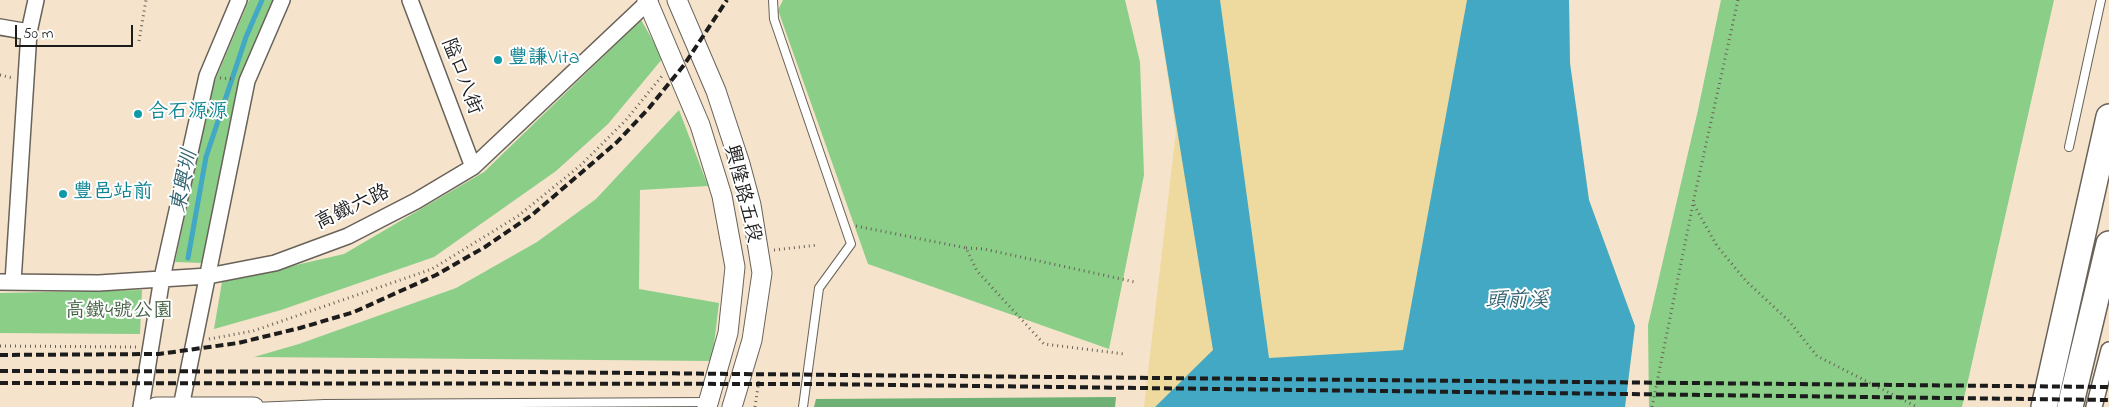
<!DOCTYPE html>
<html>
<head>
<meta charset="utf-8">
<style>
	body { margin:0 }
	#map { position:relative; width:2109px; height:407px; overflow:hidden; background:#f5e3cb; font-family:"Indie Flower",sans-serif }
	canvas { display:block }
	.scale { position:absolute; left:15px; top:25px; width:118px; height:22px; box-sizing:border-box; border:2px solid #1c1c1c; border-top:0; padding-left:6px; font-size:15px; line-height:18px; white-space:nowrap; color:#1c1c1c; -webkit-text-stroke:4px #fff; paint-order:stroke }
</style>
</head>
<body>
<div id="map">
<canvas width="2109" height="407"></canvas>
<div class="scale">50 m</div>
</div>
<script>
const context = document.querySelector('canvas').getContext('2d');
context.lineJoin = 'round';
function paint(path, color) { context.fillStyle = color; context.fill(path, 'evenodd'); }
const shape = rows => new Path2D(rows.map(r => 'M' + r).join(''));
function strokePath(path, color, width, dash) { context.strokeStyle = color; context.lineWidth = width; context.lineCap = dash ? 'butt' : 'round'; context.setLineDash(dash || []); context.stroke(path); }
function write(font, color, halo, rows, align = 'center') {
  context.font = font + ' "Indie Flower","LXGW WenKai TC",sans-serif'; context.lineWidth = 4; context.setLineDash([]); context.textBaseline = 'middle'; context.strokeStyle = halo; context.fillStyle = color; for (const [text, x, y, turn = 0] of rows) {
    context.save(); context.translate(x, y); context.rotate((+turn || 0) * Math.PI / 180); context.textAlign = isNaN(turn) ? turn : align; if (halo) context.strokeText(text, 0, 0); context.fillText(text, 0, 0); context.restore();
  }
}
paint(shape([
	[249,0,273,0,242,71,202,263,175,262,212,88],
	[783,0,1125,0,1140,62,1144,175,1109,349,868,264,778,10],
	[1721,0,2054,0,1962,407,1649,407,1648,325,1698,110],
	[641,20,663,58,608,124,556,171,434,257,281,310,214,329,222,282,344,254,484,172],
	[679,110,708,186,640,190,639,289,719,303,712,361,254,357,299,344,456,288,537,242,596,199],
	[142,290,140,334,0,333,0,293]
]), '#8ace88');
paint(shape([
	[1116,397,1115,407,814,407,816,399]
]), '#6fb174');
paint(shape([
	[1156,0,1569,0,1570,63,1589,200,1635,326,1625,407,1144,407,1176,131]
]), '#eeda9e');
paint(shape([
	[1156,0,1220,0,1269,358,1403,350,1467,0,1569,0,1570,63,1589,200,1635,326,1625,407,1155,407,1213,350]
]), '#43a8c3');
strokePath(shape([
	[188,258,206,157,246,37,262,0]
]), '#43a8c3', 5);
const service = shape([
	[773,0,774,19,851,244,819,288,803,407],
	[2069,147,2101,0],
	[325,404,707,402],
	[254,407,325,404,327,406]
]);
const minor = shape([
	[410,0,473,167],
	[0,27,29,32],
	[0,282,99,283,208,276,275,263,348,236,416,201,473,167,650,0],
	[13,282,29,32,36,0],
	[141,407,162,278,207,76,239,0],
	[181,407,247,81,282,0],
	[2094,407,2109,350]
]);
const tertiary = shape([
	[647,0,700,125,722,196,735,267,728,333,707,407],
	[677,0,716,91,740,164,751,205,762,273,752,340,732,407],
	[156,407,254,407]
]);
const trunk = shape([
	[2044,407,2109,117],
	[2070,407,2109,244]
]);
strokePath(service, '#686259', 10);
strokePath(minor, '#686259', 18);
strokePath(tertiary, '#686259', 21);
strokePath(trunk, '#686259', 28);
strokePath(shape([
	[1738,0,1693,203,1717,246,1746,281,1789,321,1817,356,1917,407],
	[139,41,146,0],
	[0,75,13,78],
	[220,78,234,79],
	[856,226,966,248,977,271,1044,344,1124,354],
	[966,248,984,249,1135,282],
	[774,250,818,245],
	[209,339,253,331,432,269,518,216,581,165,626,120,662,76],
	[0,346,137,347],
	[755,407,759,380],
	[1652,407,1693,204]
]), '#686259', 3, [1, 4]);
strokePath(service, '#fff', 8);
strokePath(minor, '#fff', 15);
strokePath(tertiary, '#fff', 19);
strokePath(trunk, '#fff', 25);
strokePath(shape([
	[0,355,159,354,238,343,300,328,354,312,436,275,485,247,532,215,617,142,649,108,684,65,727,0],
	[0,371,528,372,2109,387],
	[0,383,817,384,2109,400]
]), '#1c1c1c', 4, [8, 4]);
for (const [x, y, r, color] of [
	[498,60,5,"#0f9aa8"],
	[138,114,5,"#0f9aa8"],
	[63,194,5,"#0f9aa8"]
]) { const dot = new Path2D(); dot.arc(x, y, r, 0, 2 * Math.PI); context.fillStyle = color; context.fill(dot); strokePath(dot, '#fff', 2); }
write('20px', '#0d838f', '#fff', [
	["豐謙Vita",508,60],
	["合石源源",148,114],
	["豐邑站前",73,194]
], 'left');
write('20px', '#1c1c1c', '#fff', [
	["隘口八街",460,77,69],
	["興隆路五段",741,194,76],
	["高鐵六路",353,209,-25]
]);
write('20px', '#486347', '#fff', [
	["高鐵4號公園",119,313]
]);
write('italic 21px', '#306270', '#fff', [
	["東興圳",186,182,-79],
	["頭前溪",1517,303]
]);
</script>
</body>
</html>
